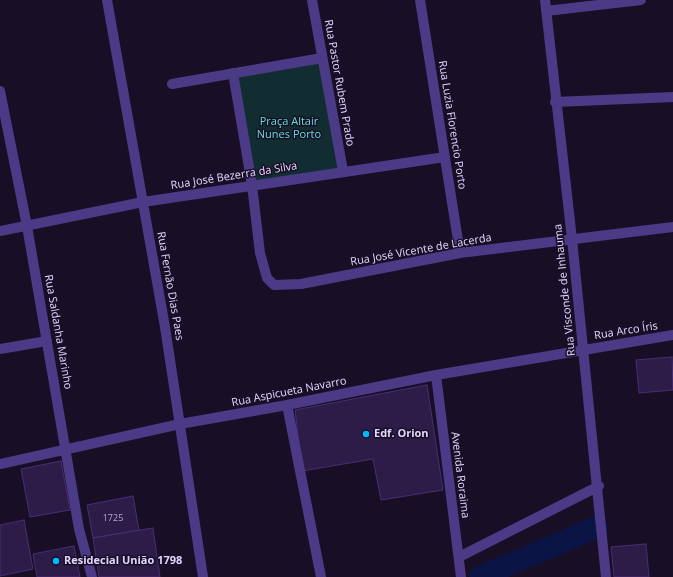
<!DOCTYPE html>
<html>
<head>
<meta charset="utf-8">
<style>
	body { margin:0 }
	canvas { display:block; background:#180f27 }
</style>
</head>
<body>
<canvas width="673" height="577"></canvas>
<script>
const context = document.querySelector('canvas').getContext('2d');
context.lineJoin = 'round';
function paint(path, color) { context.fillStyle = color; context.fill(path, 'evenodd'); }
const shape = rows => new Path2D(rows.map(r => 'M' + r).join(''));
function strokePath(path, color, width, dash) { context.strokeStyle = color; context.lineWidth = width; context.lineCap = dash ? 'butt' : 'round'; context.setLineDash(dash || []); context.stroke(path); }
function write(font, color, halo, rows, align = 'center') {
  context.font = font + ' "Open Sans",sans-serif'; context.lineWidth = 3; context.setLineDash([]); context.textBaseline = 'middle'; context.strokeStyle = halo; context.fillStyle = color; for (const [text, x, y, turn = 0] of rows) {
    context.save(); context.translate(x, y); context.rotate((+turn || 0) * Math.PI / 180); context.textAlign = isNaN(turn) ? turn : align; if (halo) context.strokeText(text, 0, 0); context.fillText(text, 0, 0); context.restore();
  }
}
paint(shape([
	[322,58,343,171,252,185,233,73]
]), '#122d31');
strokePath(shape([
	[480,577,597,527]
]), '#0a1545', 22);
const building = shape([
	[672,357,673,390,639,393,636,360,672,357],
	[427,385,443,490,381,500,373,459,302,471,295,410,427,385],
	[61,461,70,510,30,517,21,469,61,461],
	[133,496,139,530,93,538,87,505,133,496],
	[24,520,33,569,0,576,0,525,24,520],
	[153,528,160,577,99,577,93,538,153,528],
	[646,544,649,577,614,577,611,547,646,544],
	[74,546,80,577,37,577,33,554,74,546]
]);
paint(building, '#2d1b48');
strokePath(building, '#482d74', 1);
strokePath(shape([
	[107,0,165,327,203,577],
	[312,0,343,171],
	[420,0,460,253],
	[545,0,572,239,606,577],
	[546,11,641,0],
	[233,73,252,185,260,253,267,278,274,285,301,284,460,253,673,227],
	[172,84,322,58],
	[0,91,27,226,79,529,92,577],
	[555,102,673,97],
	[0,231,143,202,445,157],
	[0,349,47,341],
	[436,375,461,577],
	[287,405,321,577],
	[0,464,180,424,287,405,436,375,673,335],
	[459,557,599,486]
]), '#4b3b86', 10);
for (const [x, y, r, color] of [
	[366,434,4,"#02b7ff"],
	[56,561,4,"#02b7ff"]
]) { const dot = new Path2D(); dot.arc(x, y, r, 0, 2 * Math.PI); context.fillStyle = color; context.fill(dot); strokePath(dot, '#180f27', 1.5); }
write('9px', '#b5a7d1', null, [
	["1725",113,518]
]);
write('11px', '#e2d6ff', '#180f27', [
	["Rua Pastor Rubem Prado",339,83,80],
	["Rua Luzia Florencio Porto",452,125,81],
	["Rua José Bezerra da Silva",234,176,-9],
	["Rua José Vicente de Lacerda",421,250,-10],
	["Rua Fernão Dias Paes",170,286,80],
	["Rua Visconde de Inhauma",565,290,-96],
	["Rua Arco Íris",626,331,-9],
	["Rua Saldanha Marinho",58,332,80],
	["Rua Aspicueta Navarro",289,392,-11],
	["Avenida Roraima",460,475,83]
]);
write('11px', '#60e0d8', '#180f27', [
	["Praça Altair",289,122],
	["Nunes Porto",289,135]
]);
write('bold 11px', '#e2d6ff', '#180f27', [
	["Edf. Orion",374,434],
	["Residecial União 1798",64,561]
], 'left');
</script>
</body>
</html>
